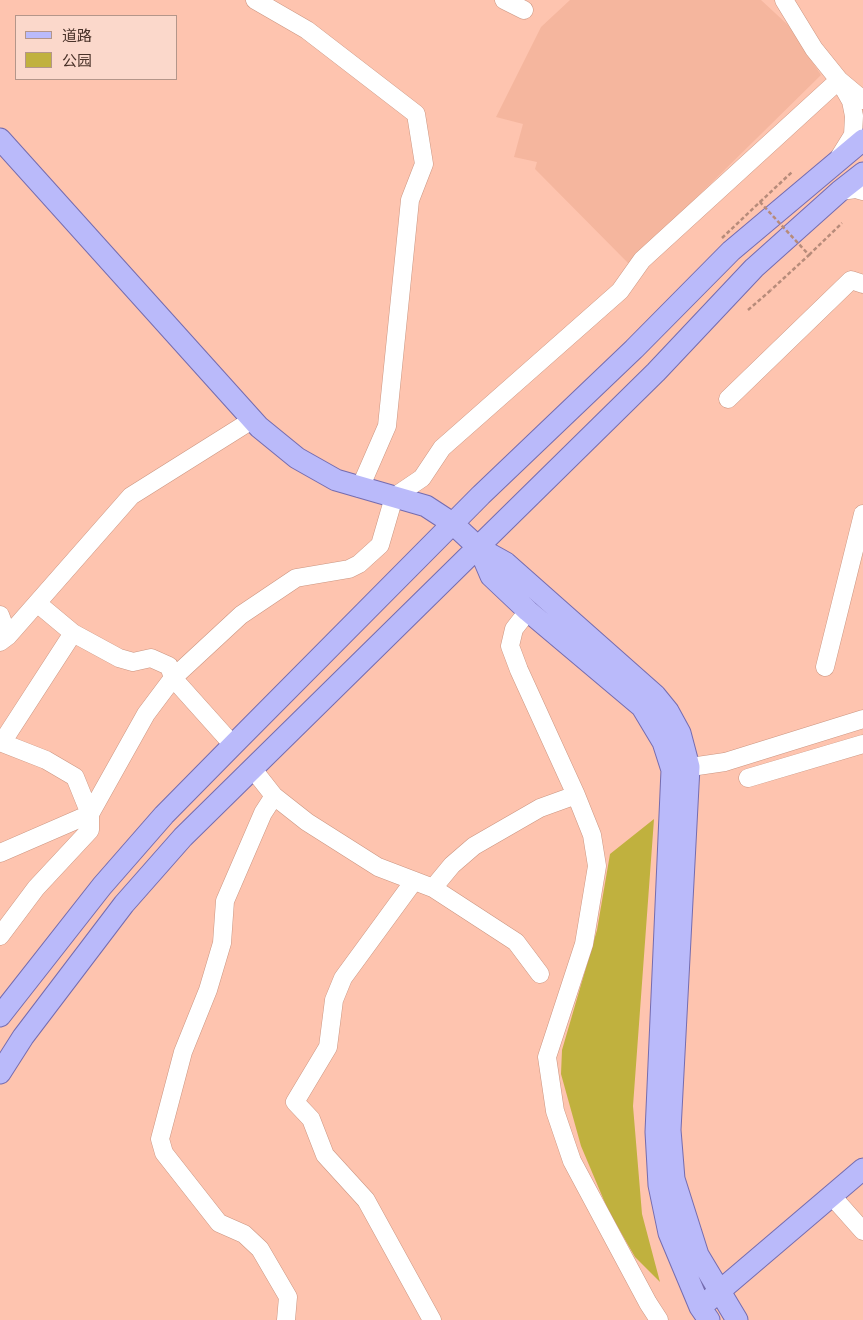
<!DOCTYPE html>
<html>
<head>
<meta charset="utf-8">
<style>
	body { margin:0 }
	#map { position:relative; width:863px; height:1320px; overflow:hidden; background:#fec4af; font-family:"Source Serif 4","Noto Sans SC",serif }
	canvas { display:block }
	.legend { position:absolute; left:15px; top:15px; width:162px; height:65px; box-sizing:border-box; background:#fbd8cb; border:1px solid #b4968a; margin:0; padding:6px 9px; list-style:none; font-size:15px; color:#493229 }
	.legend li { display:flex; align-items:center; gap:10px; height:25px }
	.legend b { width:25px; border:1px solid #b4968a }
</style>
</head>
<body>
<div id="map">
<canvas width="863" height="1320"></canvas>
<ul class="legend">
<li><b style="height:6px;background:#babafa"></b>道路</li>
<li><b style="height:14px;background:#c0b13e"></b>公园</li>
</ul>
</div>
<script>
const context = document.querySelector('canvas').getContext('2d');
context.lineJoin = 'round';
function paint(path, color) { context.fillStyle = color; context.fill(path, 'evenodd'); }
const shape = rows => new Path2D(rows.map(r => 'M' + r).join(''));
function strokePath(path, color, width, dash) { context.strokeStyle = color; context.lineWidth = width; context.lineCap = dash ? 'butt' : 'round'; context.setLineDash(dash || []); context.stroke(path); }
paint(shape([
	[570,0,761,0,788,25,821,75,629,264,535,169,537,162,514,157,523,124,496,117,541,27]
]), '#f5b69e');
paint(shape([
	[654,819,633,1106,642,1214,660,1282,635,1257,608,1210,581,1146,561,1074,562,1050,597,930,610,854]
]), '#c0b13e');
const minor = shape([
	[255,0,307,30,416,114,424,164,410,200,387,426,360,488],
	[504,0,524,10],
	[840,156,853,135,854,116,851,101,839,80,863,100],
	[840,191,856,189,863,191],
	[728,399,851,280,863,284],
	[37,603,73,633,119,658,133,662,151,658,169,666,173,678,233,745],
	[528,611,514,629,510,646,519,670,576,795,592,835,597,866,584,944,547,1057,555,1111,572,1161,648,1303,659,1320],
	[0,615,8,636],
	[0,642,8,636,131,496,252,420],
	[825,667,863,514],
	[3,741,73,633],
	[0,742,46,760,75,777,90,814,90,830,36,888,0,936],
	[252,768,274,796,307,822,378,867,433,888,516,942,540,974],
	[677,769,725,762,863,719],
	[748,778,863,744],
	[274,796,263,813,225,901,222,943,208,990,183,1052,160,1139,164,1153,219,1223,244,1234,260,1249,288,1297,286,1320],
	[0,853,90,814,146,714,173,678,241,615,296,578,349,569,359,564,380,545,394,497,422,478,442,448,620,291,642,260,839,80,814,49,784,0],
	[414,881,343,978,334,1000,328,1047,295,1102,311,1119,325,1155,366,1200,432,1320],
	[433,888,452,865,474,846,540,808,576,795],
	[831,1195,863,1231]
]);
const major = shape([
	[0,139,259,427,297,458,336,480,426,506,452,523,479,548,506,563,655,695,668,711,680,733,689,767,670,1130,674,1179,698,1255,737,1320],
	[479,548,491,576,528,611,642,707,663,742,672,770,656,1132,659,1185,669,1233,700,1307,709,1320],
	[0,1016,102,886,164,815,233,745,481,495,634,349,731,251,863,140],
	[0,1073,23,1037,124,904,183,837,656,372,754,268,840,191,863,173],
	[708,1301,863,1169]
]);
strokePath(minor, '#cb9580', 19);
strokePath(major, '#756caf', 23);
strokePath(shape([
	[760,202,792,172],
	[809,255,842,223],
	[748,310,771,290]
]), '#b78b7a', 2.5, [4, 2.5]);
strokePath(minor, '#fff', 18);
strokePath(major, '#babafa', 21);
strokePath(shape([
	[722,238,760,202,809,255,771,290]
]), '#b78b7a', 2.5, [4, 2.5]);
</script>
</body>
</html>
